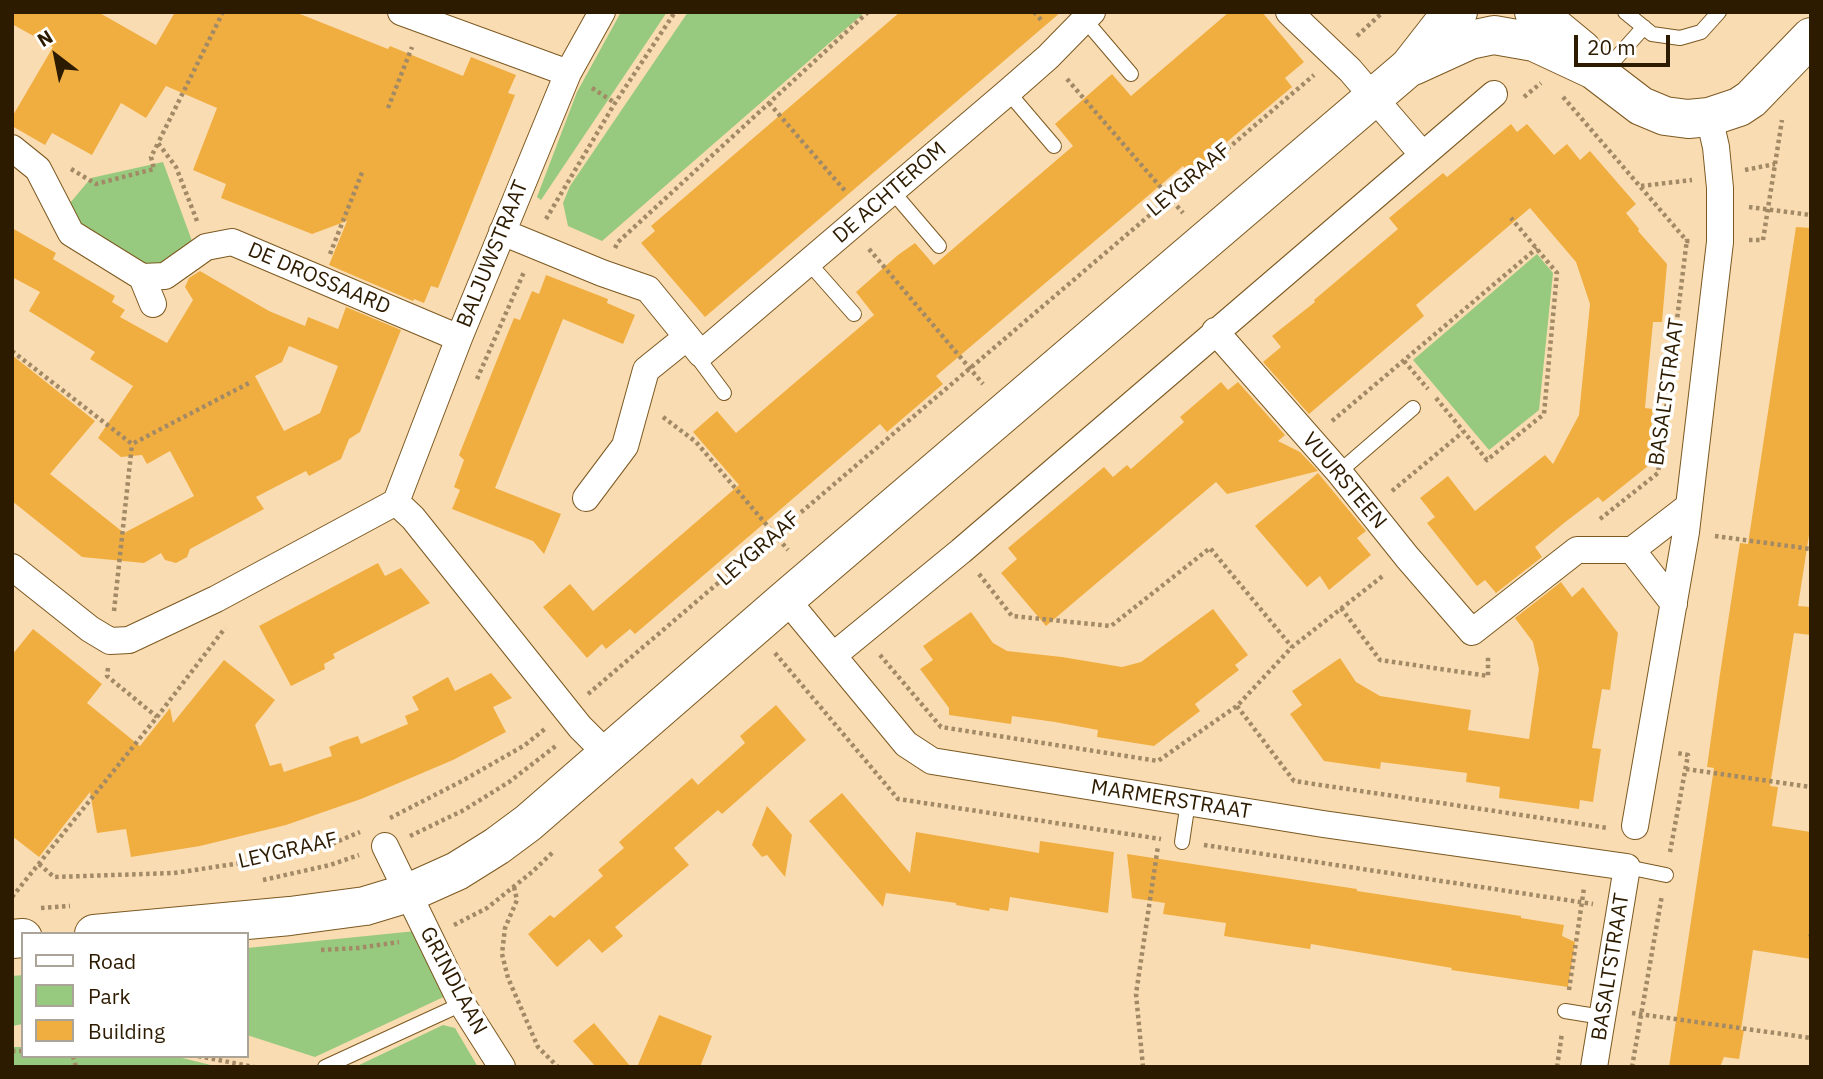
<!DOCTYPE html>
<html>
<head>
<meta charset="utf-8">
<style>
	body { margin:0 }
	#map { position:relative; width:1823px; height:1079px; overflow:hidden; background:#fadcb2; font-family:"IBM Plex Sans",sans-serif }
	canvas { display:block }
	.frame { position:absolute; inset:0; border:14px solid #2d1b00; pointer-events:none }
	.legend { position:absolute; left:21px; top:932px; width:228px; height:126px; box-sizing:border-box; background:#fff; border:2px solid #aba499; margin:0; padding:9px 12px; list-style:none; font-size:21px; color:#2d1b00 }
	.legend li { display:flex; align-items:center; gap:14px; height:35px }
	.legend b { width:35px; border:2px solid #aba499 }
	.north { position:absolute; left:21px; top:21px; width:70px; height:70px; -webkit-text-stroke:5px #fff; paint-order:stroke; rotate:328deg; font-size:19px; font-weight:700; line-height:28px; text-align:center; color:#2d1b00 }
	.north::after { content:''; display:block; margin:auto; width:24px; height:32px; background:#2d1b00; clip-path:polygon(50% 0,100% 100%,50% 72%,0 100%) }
	.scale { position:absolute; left:1574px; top:35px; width:96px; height:32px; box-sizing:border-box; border:4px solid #2d1b00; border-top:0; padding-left:9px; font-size:21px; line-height:24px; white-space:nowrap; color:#2d1b00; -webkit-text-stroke:5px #fff; paint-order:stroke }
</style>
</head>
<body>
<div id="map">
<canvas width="1823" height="1079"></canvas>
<div class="frame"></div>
<ul class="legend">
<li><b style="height:9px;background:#fff"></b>Road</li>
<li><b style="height:19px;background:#97ca7e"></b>Park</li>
<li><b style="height:19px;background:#f1ae40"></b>Building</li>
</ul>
<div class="north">N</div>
<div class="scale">20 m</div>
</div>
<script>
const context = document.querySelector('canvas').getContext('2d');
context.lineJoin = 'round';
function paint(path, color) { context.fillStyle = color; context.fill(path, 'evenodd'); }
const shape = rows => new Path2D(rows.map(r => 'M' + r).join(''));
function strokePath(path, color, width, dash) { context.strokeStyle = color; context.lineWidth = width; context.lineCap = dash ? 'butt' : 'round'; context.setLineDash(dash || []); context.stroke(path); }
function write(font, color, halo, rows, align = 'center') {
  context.font = font + ' "IBM Plex Sans",sans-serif'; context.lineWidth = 7; context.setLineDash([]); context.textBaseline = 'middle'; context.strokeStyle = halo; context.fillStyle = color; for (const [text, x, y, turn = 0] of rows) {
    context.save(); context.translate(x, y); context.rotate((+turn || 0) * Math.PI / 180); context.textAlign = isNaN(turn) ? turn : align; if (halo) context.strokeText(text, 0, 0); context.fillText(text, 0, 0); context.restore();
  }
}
paint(shape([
	[621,12,667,12,541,200,537,197,577,92],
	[688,12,865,12,602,241,568,226,563,203,570,186],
	[163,162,192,241,164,264,145,267,81,225,70,203,91,178],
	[1537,254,1553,273,1539,410,1489,450,1413,360],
	[416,931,450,994,315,1057,247,1035,247,948],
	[23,975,23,1024,12,1026,12,976],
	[443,1025,455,1028,478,1067,355,1067],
	[12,1047,23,1047,23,1056,174,1056,219,1067,12,1067]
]), '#97ca7e');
paint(shape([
	[12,12,98,12,156,45,175,12,295,12,388,49,390,46,463,76,471,57,516,75,508,93,515,95,438,288,431,286,424,303,414,299,413,301,329,265,347,221,312,234,221,198,226,184,193,170,217,108,166,86,146,118,121,103,92,155,52,133,45,145,12,126,12,117,53,47,12,24],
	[900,12,1061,12,705,317,641,243,655,231,651,226],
	[1229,12,1262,12,1304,62,1285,78,1292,87,1189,174,1183,166,936,376,943,384,887,432,880,424,635,634,630,629,606,649,602,644,587,658,543,607,570,584,593,611,739,485,693,432,717,411,736,433,874,315,856,292,898,255,915,243,934,265,1073,146,1055,124,1112,74,1131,96],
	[1511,124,1517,132,1527,124,1554,155,1567,144,1580,160,1590,151,1636,204,1626,213,1639,229,1638,231,1667,264,1662,322,1653,322,1649,364,1645,408,1653,409,1648,466,1603,502,1598,497,1564,523,1535,547,1542,557,1496,593,1485,580,1477,586,1427,523,1435,517,1420,498,1448,476,1475,511,1545,455,1553,464,1579,415,1590,304,1576,262,1530,208,1416,305,1424,316,1309,414,1263,362,1281,347,1272,336,1315,302,1314,300,1398,229,1389,218,1443,173,1447,177],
	[1796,227,1811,228,1811,522,1798,606,1811,607,1811,635,1794,633,1770,786,1778,787,1772,826,1811,832,1811,959,1753,950,1741,1030,1744,1030,1739,1059,1724,1057,1720,1067,1669,1067,1714,768,1707,767,1720,674,1740,543,1748,544],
	[12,228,56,253,53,259,115,296,112,302,125,310,120,317,167,343,193,300,185,287,189,278,200,271,269,311,305,326,308,317,338,329,346,307,401,330,360,432,349,439,341,459,309,476,306,471,256,497,264,509,190,549,187,557,176,563,165,560,161,553,144,563,82,557,12,501,12,355,95,421,50,474,124,533,194,496,170,451,147,464,142,455,121,457,98,438,133,386,90,359,95,352,29,311,40,292,12,277],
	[289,346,338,366,320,413,284,431,255,376,282,362],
	[546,275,608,299,607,303,635,315,623,344,563,319,495,488,561,514,544,554,533,541,452,509,460,490,454,487,464,460,459,455,505,340,514,318,520,320,532,291,539,294],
	[1221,382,1228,390,1238,382,1285,435,1278,441,1300,452,1318,471,1227,494,1216,482,1046,626,1001,573,1017,559,1008,548,1104,467,1113,477,1127,465,1131,469,1184,422,1180,417],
	[1318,473,1366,531,1357,538,1371,555,1329,590,1320,576,1307,587,1255,526],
	[378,563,385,576,401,568,430,603,333,654,335,658,324,664,325,669,291,686,259,626],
	[1561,582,1572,597,1583,587,1618,633,1610,690,1602,689,1592,748,1601,749,1593,802,1580,800,1579,809,1499,798,1500,787,1466,782,1467,773,1381,762,1380,769,1324,761,1290,714,1302,705,1292,691,1340,658,1356,682,1380,696,1471,710,1468,730,1529,739,1539,669,1533,642,1515,618],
	[1213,609,1248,655,1235,665,1239,670,1195,704,1200,711,1154,746,1097,737,1098,730,1055,722,1012,716,1011,724,949,715,949,708,920,669,933,660,923,646,971,612,993,643,1007,651,1062,657,1122,667,1141,662],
	[33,629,102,684,87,703,140,746,170,708,173,723,224,660,275,700,255,725,270,766,281,763,284,772,332,756,329,747,343,741,358,736,361,744,408,724,405,716,419,710,412,697,448,677,455,691,491,673,512,698,493,707,506,732,453,760,361,799,286,825,200,846,131,857,126,829,97,833,90,792,39,857,12,836,12,655],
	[776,705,806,740,722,814,718,810,674,848,689,865,615,927,623,936,602,953,589,939,557,967,528,934,550,915,554,918,603,876,598,870,624,848,619,842,692,778,698,785,745,743,740,736],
	[842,793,910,873,916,832,1039,853,1040,841,1114,852,1108,913,1010,897,1008,911,990,908,989,911,956,905,956,903,886,893,883,907,809,821],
	[767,806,792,835,785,877,767,855,762,857,752,845],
	[1127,854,1357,889,1357,891,1521,916,1521,918,1564,925,1562,936,1575,942,1568,987,1451,970,1452,968,1311,944,1310,949,1224,936,1226,923,1163,914,1165,903,1132,898],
	[659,1015,712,1036,700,1067,637,1067],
	[594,1023,631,1067,596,1067,573,1041]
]), '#f1ae40');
const lane = shape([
	[1625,12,1652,34,1680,38,1701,32,1719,12],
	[1085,20,1131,74],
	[1602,74,1644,27],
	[1008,92,1054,146],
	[892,191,939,246],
	[809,263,854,314],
	[701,354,701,362,724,393],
	[1339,472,1413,408],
	[1182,842,1188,802],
	[1627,867,1666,875],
	[1565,1011,1602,1017],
	[325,1067,462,1004]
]);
const street = shape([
	[401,12,568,73],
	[1289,12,1350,70,1423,155],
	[12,148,38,169,71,233,142,277,165,276,206,247,232,242,459,338],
	[502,232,602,273,648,289,701,354,1008,92,1048,57,1092,12],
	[142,277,153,304],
	[1215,331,1339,472,1407,557,1472,632,1577,550,1632,550],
	[586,498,625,446,646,370,687,337],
	[396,502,413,518,580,727,607,754],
	[12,567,90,629,110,641,129,640,216,599,396,502,459,338,568,73,602,12],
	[786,599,906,744,932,761,1323,824,1627,867,1594,1067],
	[1674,604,1632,550,1689,506],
	[834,655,961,551,1494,94],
	[1635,826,1686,532,1720,242,1720,188,1716,147,1709,117],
	[385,846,462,1004,502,1067]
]);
const secondary = shape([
	[1534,12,1542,17,1582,50],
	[1413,66,1470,40,1494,35,1534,42,1594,70,1641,106,1665,116,1688,119,1709,117,1739,107,1751,99,1811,37],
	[94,934,290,916,365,906,408,893,457,871,497,846,528,823,786,599,1409,67,1441,26,1458,12],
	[12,939,23,938]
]);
strokePath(lane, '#7c5921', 16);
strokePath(street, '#7c5921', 28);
strokePath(secondary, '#7c5921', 40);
strokePath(shape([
	[1034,12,1043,22],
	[1357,36,1383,12],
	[1067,79,1183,213],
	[592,88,615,103],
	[1524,97,1541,83],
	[1563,97,1687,241,1691,241],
	[769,103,846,192],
	[388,108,412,47],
	[71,169,96,184,154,169,151,157,158,143],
	[1745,170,1775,164],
	[1641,186,1692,180],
	[1749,207,1811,215],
	[546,219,615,103,675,12],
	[197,221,176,167,158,143,223,12],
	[1749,240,1763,240,1782,120],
	[615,248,618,242,868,12],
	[869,249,983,384],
	[330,254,363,170],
	[12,351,132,444,251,382],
	[1404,361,1428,389],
	[477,379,524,272],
	[1436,398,1487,460,1544,414,1557,273,1511,218],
	[663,417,696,442,788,550],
	[1332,421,1537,248],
	[1392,491,1463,432],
	[1600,519,1658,473,1687,239],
	[1715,536,1811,549],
	[979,574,1012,616,1111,626,1210,548,1292,647],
	[1341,608,1380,660,1488,676,1488,655],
	[114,611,132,444],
	[775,653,898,799,1161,839],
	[880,655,941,727,1158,761,1237,706,1292,647,1384,575],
	[108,668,107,676,157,717],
	[588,694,1314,75],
	[1237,706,1294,781,1608,828],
	[1686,769,1811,787],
	[390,818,462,781,525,745,546,728],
	[410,836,464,810,509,782,557,745],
	[1204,845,1593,904],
	[1670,852,1688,755,1677,753],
	[39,864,54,877,174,873,262,860,329,845,360,832],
	[263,880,330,865,359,855],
	[514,887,517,900,505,928,502,954,508,978,538,1047,558,1067],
	[12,897,157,717,225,628],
	[41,908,70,906],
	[454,925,487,908,532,872,553,852],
	[1810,937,1811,935],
	[321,950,358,948,399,942],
	[1569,990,1584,888],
	[1632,1013,1811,1038],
	[12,1051,23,1051],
	[73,1056,76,1067],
	[198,1056,254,1067],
	[1143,1067,1136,994,1158,846],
	[1557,1067,1562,1033],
	[1632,1067,1662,895]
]), '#a38a67', 4.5, [3.5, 3.5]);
strokePath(lane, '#fff', 14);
strokePath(street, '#fff', 26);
strokePath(secondary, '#fff', 38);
write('21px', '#2d1b00', '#fff', [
	["LEYGRAAF",1189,180,-40],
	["DE ACHTEROM",890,193,-41],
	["BALJUWSTRAAT",493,254,-68],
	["DE DROSSAARD",319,279,23],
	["BASALTSTRAAT",1667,392,-82],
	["VUURSTEEN",1344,481,50],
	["LEYGRAAF",759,549,-41],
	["MARMERSTRAAT",1171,800,9],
	["LEYGRAAF",288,851,-13],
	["BASALTSTRAAT",1611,967,-81],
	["GRINDLAAN",453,981,62]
]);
</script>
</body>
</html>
